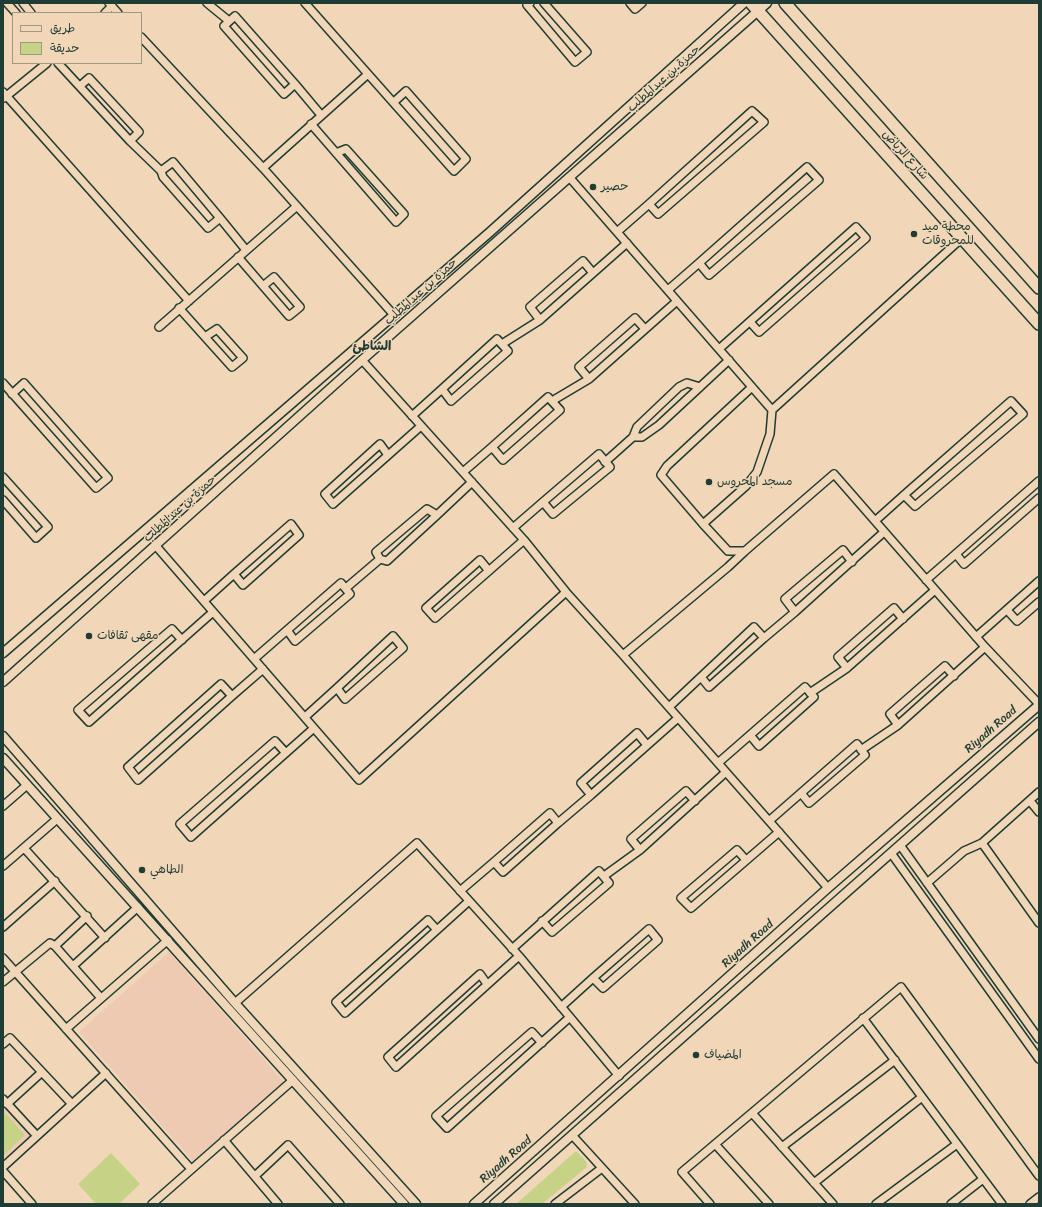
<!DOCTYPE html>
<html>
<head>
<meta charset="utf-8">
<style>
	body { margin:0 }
	#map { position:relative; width:1042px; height:1207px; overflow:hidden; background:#f1d6b8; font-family:Sriracha,"Playpen Sans Arabic",sans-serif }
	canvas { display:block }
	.frame { position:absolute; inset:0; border:4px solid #1f3d34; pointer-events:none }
	.legend { position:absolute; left:12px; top:12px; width:130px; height:52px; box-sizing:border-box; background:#f1d6b8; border:1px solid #9d9983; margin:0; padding:5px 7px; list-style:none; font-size:12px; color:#1f3d34 }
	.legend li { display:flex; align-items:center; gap:8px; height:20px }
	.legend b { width:20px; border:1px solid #9d9983 }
</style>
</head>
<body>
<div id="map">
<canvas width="1042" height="1207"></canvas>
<div class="frame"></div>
<ul class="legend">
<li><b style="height:5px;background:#f1d6b8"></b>طريق</li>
<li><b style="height:11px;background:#c6d387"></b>حديقة</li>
</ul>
</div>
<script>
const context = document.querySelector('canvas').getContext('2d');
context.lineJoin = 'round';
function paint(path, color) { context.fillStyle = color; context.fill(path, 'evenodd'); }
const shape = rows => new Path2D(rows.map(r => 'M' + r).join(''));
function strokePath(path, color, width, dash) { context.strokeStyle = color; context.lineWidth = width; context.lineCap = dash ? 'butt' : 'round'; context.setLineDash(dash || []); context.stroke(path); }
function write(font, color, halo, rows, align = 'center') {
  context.font = font + ' Sriracha,"Playpen Sans Arabic",sans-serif'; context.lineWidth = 3; context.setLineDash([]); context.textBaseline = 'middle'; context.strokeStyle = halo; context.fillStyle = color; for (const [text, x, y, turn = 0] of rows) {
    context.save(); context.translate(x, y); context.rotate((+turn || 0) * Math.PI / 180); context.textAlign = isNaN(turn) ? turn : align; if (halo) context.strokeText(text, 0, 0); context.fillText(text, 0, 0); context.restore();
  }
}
paint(shape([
	[169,952,284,1082,194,1162,79,1032],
	[3,1106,31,1138,3,1163]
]), '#efcab3');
paint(shape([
	[5,1113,25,1135,3,1156,3,1114],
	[576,1151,586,1161,587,1167,542,1204,516,1204],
	[111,1153,140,1184,119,1204,96,1204,78,1184]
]), '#c6d387');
const minor = shape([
	[7,3,16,13],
	[23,3,31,13],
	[109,3,118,13],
	[207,3,229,21],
	[530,3,527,5,575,62,587,52,544,3],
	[630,3,635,9,642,3],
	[105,13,112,6],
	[141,37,263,168,393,314],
	[58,63,130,141,139,132,89,78,80,86],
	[368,74,454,171,466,159,406,91,394,102],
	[295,84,284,94,224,26,235,16,295,84,321,115],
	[3,92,189,301],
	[4,98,47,63],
	[311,124,396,222,404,214,346,149,336,153],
	[130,141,161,171],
	[263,168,368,74,305,3],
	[570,178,772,410,962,238],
	[220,218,208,228,163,177,161,171,173,162,220,218,246,250],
	[617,232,649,204,752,111,764,122,658,214,649,204],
	[238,257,289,316,300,307,274,277,263,286],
	[593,273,583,261,530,307,540,320,627,243],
	[668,290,699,263,807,167,819,180,709,275,699,263],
	[179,308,205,337,232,367,243,358,217,329,205,337],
	[159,327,297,206],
	[645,329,635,318,579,367,589,379,677,301],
	[502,344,540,320],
	[719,349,856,227,866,238,759,332,750,322],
	[3,383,96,488,108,478,24,383,12,394],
	[552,401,589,379],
	[412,416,442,389,497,339,508,351,451,401,442,389],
	[633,437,637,427,679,387,687,383,700,387],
	[388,455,380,444,325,494,333,504,421,426],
	[605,462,633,437,642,437,659,425,729,360],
	[463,472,492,447,548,397,560,410,503,460,492,447],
	[3,477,48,527,36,538,3,500],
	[437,515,427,509,376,552,380,559,387,561,437,515,472,482],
	[875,521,904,495,1011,401,1023,414,915,506,904,495],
	[703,524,661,475,667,466,752,387],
	[513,528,543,502,599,454,610,467,553,514,543,502],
	[156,546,359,780,566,592,524,540,362,360],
	[745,551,728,551,703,524,746,486,757,472,770,434,772,410],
	[956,554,964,564,1039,498],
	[852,562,843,550,785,599,795,612,884,532],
	[489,571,480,560,426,608,435,618,524,540],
	[926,580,1039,481],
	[346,588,380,559],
	[566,592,623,655],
	[204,601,234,574,291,524,299,535,243,585,234,574],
	[1007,610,1017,621,1039,602],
	[903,619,894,608,838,657,847,668,935,590],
	[976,637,1039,581],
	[764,638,795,612],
	[182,640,172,629,78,710,89,722,213,612],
	[254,659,341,583,350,594,295,641,287,630],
	[954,676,945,666,890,714,898,725,985,647],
	[810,693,847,668],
	[232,696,221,684,128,767,138,780,232,696,263,669],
	[669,707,754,627,764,638,709,687,701,677],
	[305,717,337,688,393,636,403,648,345,699,337,688],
	[647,745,637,733,581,783,591,795,678,718],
	[861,750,898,725],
	[286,753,275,741,180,824,191,837,314,728],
	[718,763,805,687,814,697,759,746,750,735],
	[695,801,686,791,631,839,640,850,726,772],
	[1030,801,1039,812],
	[3,806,27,785],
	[769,821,857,744,865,755,809,803,801,793],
	[558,823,591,795],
	[982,843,1039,923],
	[900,845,1039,1039],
	[24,848,105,938],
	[891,853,1039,1059],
	[746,860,737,850,681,898,691,908,779,832],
	[3,866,57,819],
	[604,876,640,850],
	[927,883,964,851,982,843,1039,792],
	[828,888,623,655,728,567,745,551,834,474,985,647,1039,704],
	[460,891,494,862,550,813,558,823,503,872,494,862],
	[3,927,55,881],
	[437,930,428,920,336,1002,345,1013,469,901],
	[55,946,87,916],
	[512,949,599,871,609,883,552,932,542,921],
	[3,958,191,1169],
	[73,966,138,907],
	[3,982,50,943,55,946,101,998],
	[487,984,480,974,388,1057,396,1067,519,956],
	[235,1003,417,843,519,956,619,1076],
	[561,1007,593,978,649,929,658,940,603,988,593,978],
	[863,1018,1002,1204],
	[66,1029,168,940],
	[542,1043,532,1032,436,1116,447,1128,570,1017],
	[3,1044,10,1038,72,1104],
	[3,1099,37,1136],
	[7,1104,42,1072],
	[752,1113,833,1204],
	[572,1135,635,1204],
	[224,1140,278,1204],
	[715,1144,769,1204],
	[782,1147,895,1060],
	[3,1167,106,1073],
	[3,1171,32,1204],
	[255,1176,288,1145,340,1204],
	[814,1183,922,1097],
	[152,1204,293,1080],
	[555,1204,602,1168],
	[710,1204,682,1172,901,987,1039,1176],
	[876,1204,957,1144],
	[951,1204,983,1179],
	[1030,1204,1039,1197]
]);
const tertiary = shape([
	[3,653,490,232,744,3],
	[3,682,362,360,767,3],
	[3,736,235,1003,416,1204],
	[3,758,404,1204],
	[474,1204,828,888,1039,705],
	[494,1204,1039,722]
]);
const primary = shape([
	[751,3,1039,324],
	[785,3,1039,288]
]);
strokePath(minor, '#1f3d34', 10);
strokePath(tertiary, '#1f3d34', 11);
strokePath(primary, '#1f3d34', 14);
strokePath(minor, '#f1d6b8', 7);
strokePath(tertiary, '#f1d6b8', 8);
strokePath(primary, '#f1d6b8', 11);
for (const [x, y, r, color] of [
	[593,187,4,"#1f3d34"],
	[914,234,4,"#1f3d34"],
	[709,482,4,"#1f3d34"],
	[89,636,4,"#1f3d34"],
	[142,870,4,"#1f3d34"],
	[696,1055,4,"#1f3d34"]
]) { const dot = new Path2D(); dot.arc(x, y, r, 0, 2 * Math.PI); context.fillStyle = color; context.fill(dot); strokePath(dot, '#f1d6b8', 1.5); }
write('12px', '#1f3d34', '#f1d6b8', [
	["حمزة بن عبدالمطلب",664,79,-42],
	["شارع الرياض",905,155,48],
	["حمزة بن عبدالمطلب",421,292,-42],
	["حمزة بن عبدالمطلب",180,509,-42],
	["Riyadh Road",991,730,-41],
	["Riyadh Road",748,944,-42],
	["Riyadh Road",506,1160,-41]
]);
write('12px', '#1f3d34', '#f1d6b8', [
	["حصير",601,187],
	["محطة ميد",922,227],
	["للمحروقات",922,241],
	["مسجد المحروس",717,482],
	["مقهى ثقافات",97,636],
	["الطاهي",150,870],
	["المضياف",704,1055]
], 'left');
write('bold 13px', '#1f3d34', '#f1d6b8', [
	["الشاطئ",372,347]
]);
</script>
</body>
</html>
